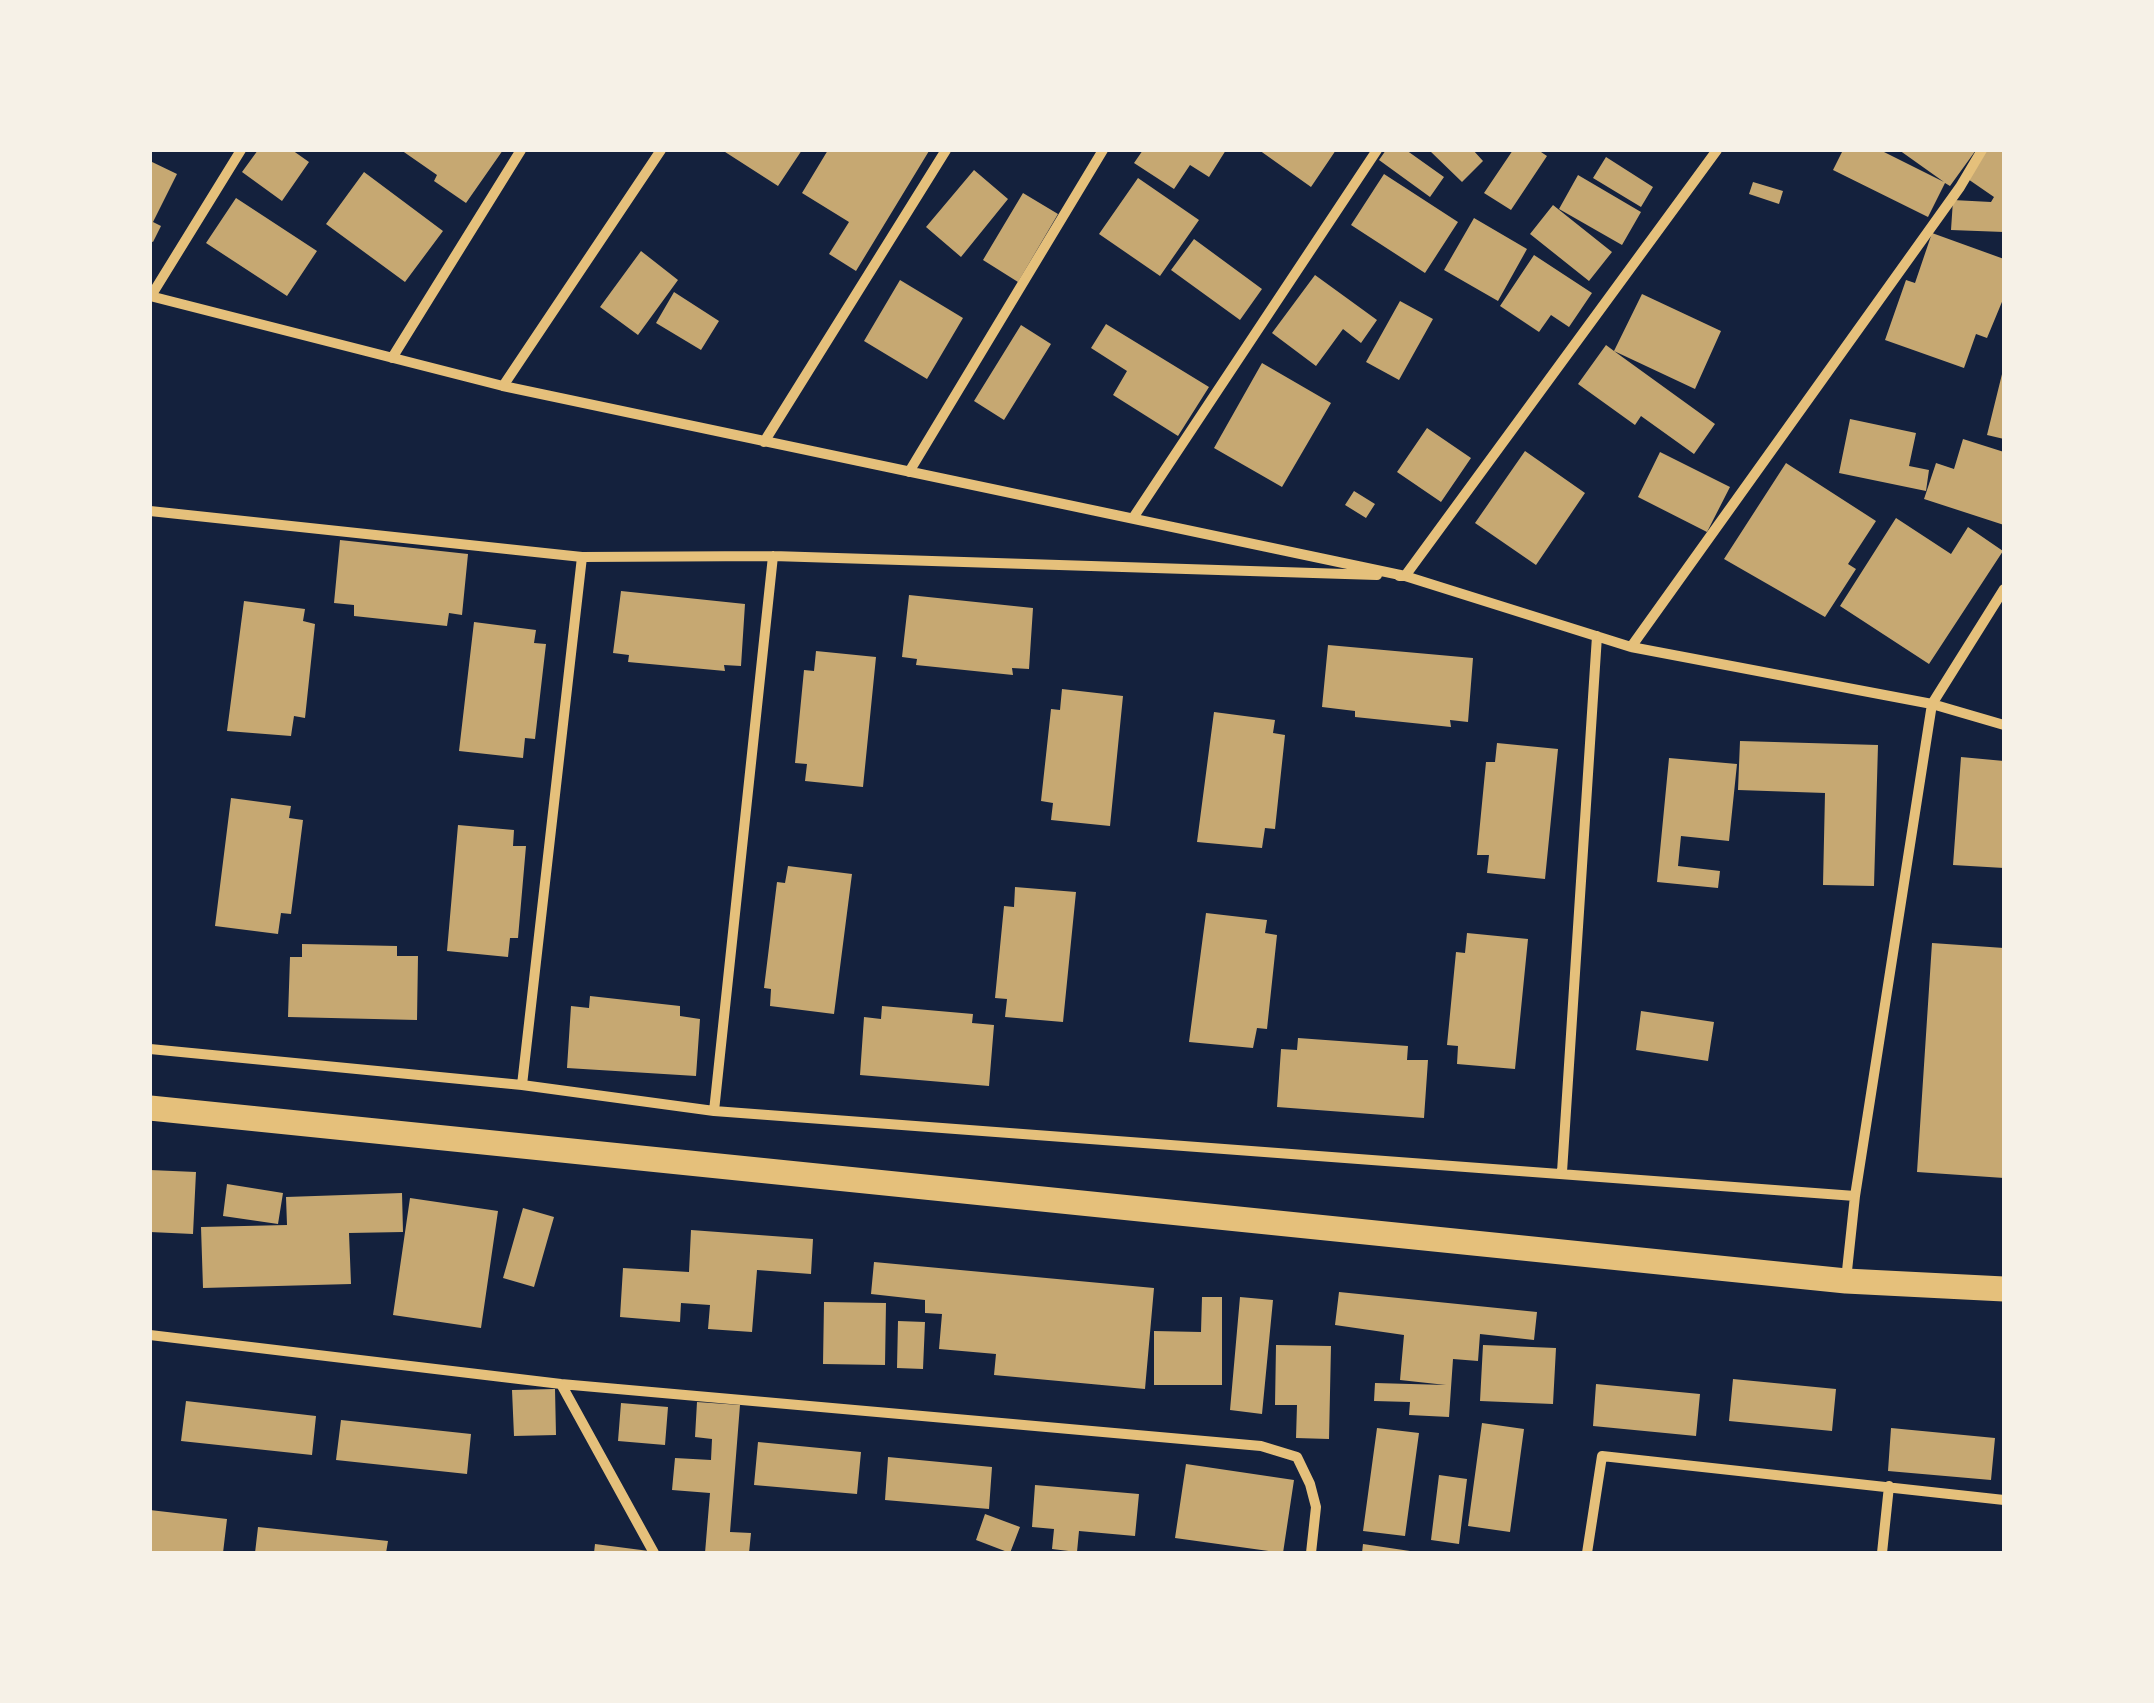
<!DOCTYPE html>
<html>
<head>
<meta charset="utf-8">
<style>
	body { margin:0 }
	#map { position:relative; width:2154px; height:1703px; overflow:hidden; background:#14213d; font-family:Poppins,sans-serif }
	canvas { display:block }
	.frame { position:absolute; inset:0; border:152px solid #f6f1e7; pointer-events:none }
</style>
</head>
<body>
<div id="map">
<canvas width="2154" height="1703"></canvas>
<div class="frame"></div>
</div>
<script>
const context = document.querySelector('canvas').getContext('2d');
context.lineJoin = 'round';
function paint(path, color) { context.fillStyle = color; context.fill(path, 'evenodd'); }
const shape = rows => new Path2D(rows.map(r => 'M' + r).join(''));
function strokePath(path, color, width, dash) { context.strokeStyle = color; context.lineWidth = width; context.lineCap = dash ? 'butt' : 'round'; context.setLineDash(dash || []); context.stroke(path); }
paint(shape([
	[258,150,292,150,309,162,282,201,242,172],
	[401,150,503,150,466,203,434,181,437,175],
	[722,150,802,150,778,186],
	[828,150,929,151,856,271,829,254,849,222,802,193],
	[1143,150,1226,150,1209,177,1190,165,1174,189,1134,163],
	[1259,150,1336,150,1311,187],
	[1386,150,1406,150,1444,177,1430,197,1379,160],
	[1429,150,1473,150,1483,161,1462,182],
	[1513,150,1538,150,1547,156,1511,210,1484,193],
	[1843,150,1880,150,1944,182,1899,150,1976,150,1950,186,1945,183,1928,217,1833,170],
	[1982,150,2004,150,2004,232,1951,230,1953,200,1991,202,1994,197,1965,177],
	[1606,157,1653,187,1641,207,1593,178],
	[150,161,177,174,153,222,161,226,153,242,150,241],
	[974,170,1008,199,961,257,926,227],
	[364,172,443,231,405,282,326,224],
	[1384,174,1458,222,1425,273,1351,225],
	[1578,175,1641,212,1622,245,1559,209],
	[1138,178,1199,220,1160,276,1099,234],
	[1753,182,1783,191,1779,204,1749,194],
	[1023,193,1058,214,1018,282,983,260],
	[236,198,317,251,287,296,206,243],
	[1553,205,1612,252,1589,281,1530,234],
	[1474,218,1527,249,1498,301,1444,270],
	[1932,233,2004,259,2004,297,1987,338,1976,334,1964,368,1885,340,1906,280,1915,283],
	[1194,239,1262,289,1240,320,1171,270],
	[641,251,678,280,638,335,600,307],
	[1534,255,1592,293,1569,327,1551,315,1539,332,1500,306],
	[1315,275,1377,320,1361,343,1343,329,1316,366,1272,333],
	[900,280,963,318,927,379,864,341],
	[674,292,719,321,701,350,656,323],
	[1642,294,1721,331,1695,389,1614,351,1715,424,1694,454,1641,416,1635,425,1578,384,1606,345,1614,351],
	[1400,301,1433,319,1399,380,1366,362],
	[1106,324,1209,387,1178,436,1113,395,1127,371,1091,348],
	[1021,325,1051,344,1004,420,974,401],
	[1262,363,1331,403,1282,487,1214,448],
	[2003,370,2004,370,2004,439,1987,435],
	[1850,419,1916,433,1909,466,1929,470,1926,491,1839,473],
	[1427,428,1471,458,1441,502,1397,472],
	[1963,439,2004,452,2004,525,1924,499,1936,463,1954,469],
	[1525,451,1585,493,1536,565,1475,523],
	[1660,452,1730,487,1707,532,1638,497],
	[1786,463,1876,521,1848,564,1856,569,1825,617,1724,559],
	[1354,491,1375,504,1366,518,1345,505],
	[1896,518,1951,554,1968,527,2003,551,1929,664,1840,606],
	[340,540,468,554,462,615,449,613,447,626,354,616,354,605,334,603],
	[621,591,745,604,741,666,724,665,725,671,628,662,629,655,613,653],
	[909,595,1033,608,1029,669,1012,668,1013,675,916,665,917,659,902,657],
	[244,601,305,609,303,621,315,624,305,718,294,716,291,736,227,731],
	[474,622,536,630,534,643,546,644,535,739,525,738,523,758,459,751],
	[1328,645,1473,658,1468,722,1450,720,1451,727,1355,717,1355,711,1322,707],
	[816,651,876,657,863,787,805,781,807,764,795,763,804,670,814,671],
	[1062,689,1123,696,1110,826,1051,820,1053,803,1041,801,1051,709,1060,710],
	[1214,712,1275,720,1273,733,1285,735,1275,829,1265,828,1262,848,1197,842],
	[1740,741,1878,745,1874,886,1823,885,1825,793,1738,790],
	[1497,743,1558,749,1545,879,1487,873,1489,855,1477,855,1486,762,1495,762],
	[1961,757,2004,761,2004,868,1953,865],
	[1669,758,1737,764,1729,841,1681,836,1678,866,1720,871,1718,888,1657,882],
	[231,798,291,806,289,818,303,820,291,914,281,913,278,934,215,926],
	[458,825,514,830,513,846,526,846,518,938,510,938,508,957,447,951],
	[788,866,852,874,834,1014,770,1006,771,989,764,988,777,882,785,883],
	[1015,887,1076,892,1063,1022,1005,1017,1007,999,995,998,1004,906,1014,907],
	[1206,913,1267,920,1265,933,1277,935,1267,1029,1257,1028,1253,1048,1189,1042],
	[1467,933,1528,939,1515,1069,1457,1064,1458,1046,1447,1045,1456,952,1465,953],
	[1932,943,2004,948,2004,1178,1917,1172],
	[302,944,397,946,397,956,418,956,417,1020,288,1017,290,957,302,957],
	[590,996,680,1006,680,1016,700,1019,696,1076,567,1068,571,1006,589,1008],
	[882,1006,973,1014,972,1023,994,1025,989,1086,860,1075,864,1017,881,1019],
	[1641,1011,1714,1022,1708,1061,1636,1050],
	[1298,1038,1408,1046,1407,1060,1428,1060,1424,1118,1277,1107,1281,1049,1297,1050],
	[150,1170,196,1172,193,1234,150,1232],
	[227,1184,283,1193,278,1224,223,1216],
	[402,1193,403,1232,349,1233,351,1284,203,1288,201,1227,287,1225,286,1197],
	[410,1198,498,1211,481,1328,393,1315],
	[523,1208,554,1217,534,1287,503,1278],
	[691,1230,813,1239,811,1274,757,1270,752,1332,708,1329,710,1305,681,1303,680,1322,620,1317,623,1268,689,1272],
	[874,1262,1154,1288,1145,1389,994,1375,996,1354,939,1349,942,1314,925,1313,925,1300,871,1294],
	[1339,1292,1537,1312,1534,1340,1480,1334,1478,1361,1453,1359,1449,1417,1409,1415,1410,1402,1374,1401,1375,1383,1446,1385,1400,1380,1404,1335,1335,1325],
	[1202,1297,1222,1297,1222,1385,1154,1385,1154,1331,1201,1332],
	[1240,1297,1273,1300,1262,1414,1230,1410],
	[824,1302,886,1303,885,1365,823,1364],
	[898,1321,925,1322,923,1369,897,1368],
	[1276,1345,1331,1346,1329,1439,1296,1438,1297,1405,1275,1405],
	[1483,1345,1556,1348,1553,1404,1480,1401],
	[1733,1379,1836,1389,1832,1431,1729,1421],
	[1596,1384,1700,1394,1696,1436,1593,1426],
	[555,1389,556,1435,514,1436,512,1390],
	[186,1401,316,1416,312,1455,181,1441],
	[697,1402,740,1405,730,1532,751,1533,749,1553,705,1553,710,1493,672,1490,675,1458,711,1460,712,1439,695,1437],
	[621,1403,668,1407,665,1445,618,1441],
	[341,1420,471,1434,467,1474,336,1460],
	[1482,1423,1524,1429,1510,1532,1468,1526],
	[1377,1428,1419,1433,1405,1536,1363,1531],
	[1891,1428,1995,1438,1991,1480,1888,1471],
	[758,1442,861,1452,857,1494,754,1485],
	[888,1457,992,1467,989,1509,885,1500],
	[1186,1464,1294,1480,1283,1553,1175,1538],
	[1439,1475,1467,1479,1459,1544,1431,1540],
	[1035,1485,1139,1494,1135,1536,1079,1531,1077,1552,1052,1549,1054,1529,1032,1527],
	[150,1510,227,1519,223,1553,150,1551],
	[985,1514,1020,1527,1010,1553,976,1540],
	[258,1527,388,1541,386,1553,255,1553],
	[595,1544,649,1551,649,1553,594,1553],
	[1363,1544,1410,1551,1410,1553,1362,1553]
]), '#c6a872');
strokePath(shape([
	[150,296,503,386,1405,576,1631,647,1932,704,2004,725],
	[151,296,241,150],
	[392,358,521,150],
	[503,386,661,150],
	[764,442,946,150],
	[909,472,1103,150],
	[150,511,582,557,773,556,1377,575],
	[1133,518,1377,150],
	[1399,576,1405,576,1717,150],
	[1631,647,1960,187,1982,150],
	[150,1049,522,1085,714,1111,1855,1196],
	[522,1085,582,557],
	[714,1111,773,556],
	[1562,1172,1597,636],
	[1846,1280,1855,1196,1932,704,2004,589],
	[150,1335,561,1384,1261,1446,1297,1457,1310,1484,1316,1507,1311,1553],
	[561,1384,654,1553],
	[1587,1553,1602,1456,2004,1500],
	[1882,1553,1889,1486]
]), '#e5c07b', 10);
strokePath(shape([
	[150,1108,1846,1281,2004,1289]
]), '#e5c07b', 25);
</script>
</body>
</html>
